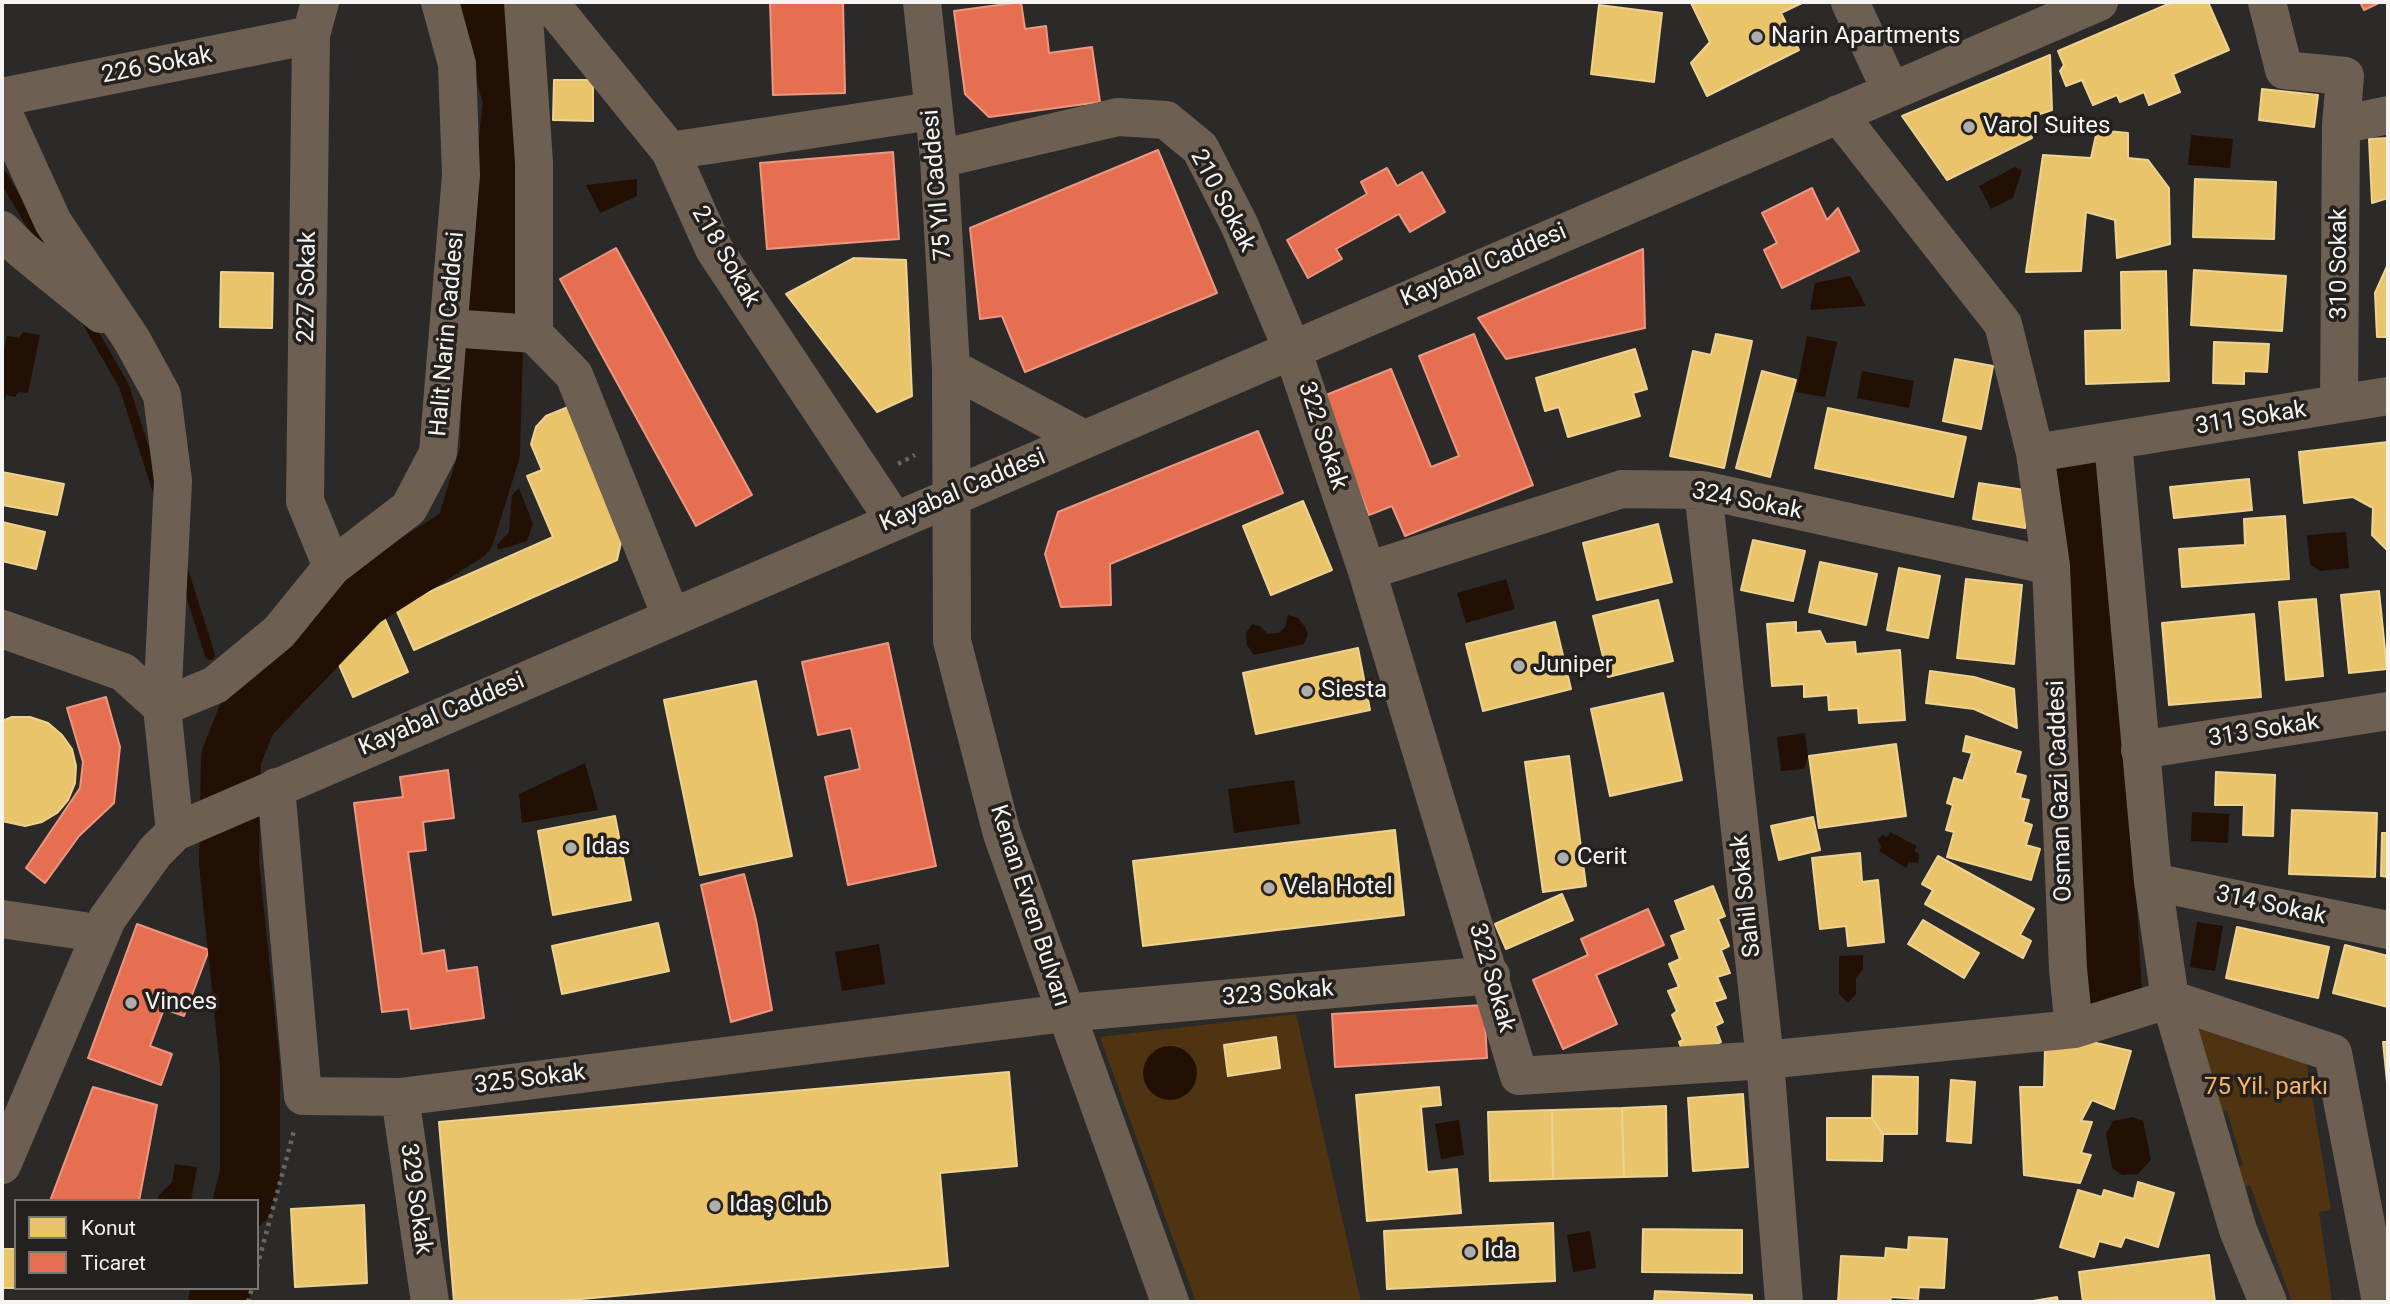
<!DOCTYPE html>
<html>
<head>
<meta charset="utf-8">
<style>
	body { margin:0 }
	#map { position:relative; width:2390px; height:1304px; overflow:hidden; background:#2c2a28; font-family:Roboto,sans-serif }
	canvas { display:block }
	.frame { position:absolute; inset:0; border:4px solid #f6f4f1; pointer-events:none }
	.legend { position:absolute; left:14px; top:1199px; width:245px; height:91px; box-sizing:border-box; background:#24201d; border:2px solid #787572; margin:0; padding:9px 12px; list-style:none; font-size:21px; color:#f6f4f1 }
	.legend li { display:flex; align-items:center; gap:14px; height:35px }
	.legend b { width:35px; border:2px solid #787572 }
</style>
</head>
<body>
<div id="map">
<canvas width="2390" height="1304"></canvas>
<div class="frame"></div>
<ul class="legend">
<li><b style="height:19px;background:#e9c46a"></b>Konut</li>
<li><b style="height:19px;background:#e76f51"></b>Ticaret</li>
</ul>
</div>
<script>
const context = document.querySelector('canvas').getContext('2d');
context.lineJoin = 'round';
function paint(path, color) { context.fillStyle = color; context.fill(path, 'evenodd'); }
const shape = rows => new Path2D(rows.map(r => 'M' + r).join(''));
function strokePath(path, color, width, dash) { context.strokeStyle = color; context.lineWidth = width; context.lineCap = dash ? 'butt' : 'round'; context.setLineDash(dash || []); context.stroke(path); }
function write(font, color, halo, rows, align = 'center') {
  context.font = font + ' Roboto,sans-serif'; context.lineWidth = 7; context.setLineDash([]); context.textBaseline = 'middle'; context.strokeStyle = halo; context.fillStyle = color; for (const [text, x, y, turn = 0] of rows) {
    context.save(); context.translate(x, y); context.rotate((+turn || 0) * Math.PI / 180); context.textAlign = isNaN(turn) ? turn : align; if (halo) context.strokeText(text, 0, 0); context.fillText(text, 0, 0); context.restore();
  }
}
paint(shape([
	[1296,1014,1361,1302,1196,1302,1100,1037],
	[2189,1019,2305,1055,2331,1210,2319,1212,2332,1301,2345,1299,2345,1302,2292,1302,2250,1185,2239,1189,2232,1169,2243,1165,2227,1111,2217,1113]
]), '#503412');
paint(shape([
	[2191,135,2233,139,2230,168,2188,165],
	[2015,167,2022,171,2013,198,1991,209,1979,186],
	[637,179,637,196,600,213,586,185],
	[1850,276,1866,306,1810,310,1815,283],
	[23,332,40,335,28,393,19,392,15,397,6,395,5,400,2,399,2,358,7,336,19,338],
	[1807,336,1837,342,1825,397,1796,392],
	[1862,371,1914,381,1909,408,1857,398],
	[519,488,533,524,527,541,498,550,497,545,509,532,512,495],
	[2346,532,2349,568,2320,571,2310,564,2307,535],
	[1506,579,1515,609,1466,623,1457,593],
	[1288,615,1298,618,1305,627,1308,634,1304,644,1254,655,1247,645,1246,633,1252,624,1260,626,1268,634,1279,633,1285,627],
	[1805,733,1808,757,1804,769,1781,771,1777,737],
	[585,763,598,810,522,823,519,794],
	[1294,780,1300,824,1234,833,1228,789],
	[2192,812,2229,814,2228,843,2191,841],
	[1890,832,1917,846,1914,851,1919,854,1918,863,1909,862,1906,868,1879,851,1881,847,1877,839,1883,835,1887,837],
	[2197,922,2223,926,2215,971,2190,967],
	[879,944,885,984,842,991,835,952],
	[1863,955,1863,969,1856,978,1856,994,1848,1003,1839,994,1839,956],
	'1143 1073a27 27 0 1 1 54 0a27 27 0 1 1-54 0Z',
	[2133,1117,2143,1121,2151,1160,2138,1174,2122,1175,2112,1168,2106,1134,2113,1121],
	[1459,1120,1464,1155,1441,1159,1435,1124],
	[175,1164,197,1167,191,1201,157,1201,159,1195,172,1182],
	[1590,1231,1596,1268,1573,1272,1567,1235]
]), '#221004');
const homes = shape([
	[1694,2,1804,2,1781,13,1799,50,1707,96,1691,63,1710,42,1691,3,1694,2],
	[2173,2,2208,2,2229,50,2173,74,2180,92,2149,105,2144,92,2120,102,2117,95,2093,105,2082,80,2066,86,2060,71,2064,65,2058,51,2173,2],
	[1599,5,1662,13,1654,82,1591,74,1599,5],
	[2050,55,2052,110,2028,118,2032,138,1947,180,1902,116,2050,55],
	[554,80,593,80,593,121,553,120,554,80],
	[2262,89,2318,95,2314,127,2259,120,2262,89],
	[2097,130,2128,133,2128,158,2148,160,2169,188,2170,244,2117,258,2115,220,2086,212,2081,271,2026,272,2043,155,2091,158,2097,130],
	[2388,138,2388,198,2372,203,2369,139,2388,138],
	[2195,179,2276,182,2274,239,2193,237,2195,179],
	[854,258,906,260,912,396,877,412,786,294,854,258],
	[2388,264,2388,337,2377,337,2375,293,2388,264],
	[2194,270,2286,276,2282,331,2191,325,2194,270],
	[2166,271,2169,381,2086,384,2085,331,2122,330,2121,272,2166,271],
	[221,272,273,273,272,328,220,327,221,272],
	[1716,334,1752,341,1724,468,1670,456,1693,351,1711,355,1716,334],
	[2214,342,2269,344,2267,372,2244,371,2244,384,2213,383,2214,342],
	[1635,349,1647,389,1633,393,1640,416,1568,437,1559,407,1545,411,1536,378,1635,349],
	[1955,359,1993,366,1981,429,1943,421,1955,359],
	[1762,371,1796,380,1770,477,1736,468,1762,371],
	[568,407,622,538,617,560,414,650,395,607,553,537,527,476,542,470,531,444,536,427,546,416,568,407],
	[1828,408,1966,437,1953,497,1815,468,1828,408],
	[2388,442,2388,551,2372,535,2373,508,2353,497,2304,503,2299,452,2388,442],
	[2,472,64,484,57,515,2,505,2,472],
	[2249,479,2252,510,2174,518,2170,487,2249,479],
	[1979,483,2031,491,2025,528,1973,519,1979,483],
	[1303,501,1332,570,1271,595,1243,526,1303,501],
	[2285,516,2289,579,2182,587,2179,549,2245,545,2244,519,2285,516],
	[2,522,45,532,36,569,2,561,2,522],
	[1658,524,1672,582,1597,600,1583,543,1658,524],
	[1753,540,1805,551,1793,601,1741,590,1753,540],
	[1820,562,1877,574,1866,625,1809,612,1820,562],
	[1899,568,1940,576,1928,638,1887,630,1899,568],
	[1966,579,2022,585,2014,664,1957,658,1966,579],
	[2379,591,2387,669,2349,673,2341,595,2379,591],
	[2316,599,2323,676,2286,680,2279,602,2316,599],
	[1658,600,1673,661,1608,677,1593,616,1658,600],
	[2254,614,2261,697,2169,705,2162,623,2254,614],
	[383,615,408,672,353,697,337,660,360,625,383,615],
	[1555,622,1571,689,1483,711,1466,644,1555,622],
	[1796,622,1796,633,1820,631,1826,644,1855,642,1856,654,1900,650,1905,720,1859,723,1858,708,1829,710,1828,695,1804,697,1804,684,1772,686,1767,624,1796,622],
	[1358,648,1370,710,1256,734,1243,673,1358,648],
	[1930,671,1974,677,2014,689,2017,728,1974,709,1926,703,1930,671],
	[756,681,792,856,700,875,664,700,756,681],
	[1663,693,1682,780,1610,796,1591,709,1663,693],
	[12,717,30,717,48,723,62,735,72,749,76,766,75,783,68,800,57,813,42,822,25,826,2,821,2,721,12,717],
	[1966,736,2021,752,2015,773,2026,776,2020,798,2029,800,2023,822,2032,825,2026,845,2040,849,2031,880,1947,857,1954,832,1946,830,1953,805,1947,803,1954,778,1963,781,1972,753,1963,751,1966,736],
	[1896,744,1906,816,1819,828,1809,756,1896,744],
	[1569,756,1586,886,1543,892,1525,762,1569,756],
	[2216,772,2275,775,2273,836,2243,835,2244,805,2215,805,2216,772],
	[2292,810,2377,813,2375,877,2289,874,2292,810],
	[615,816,631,900,553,915,538,831,615,816],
	[1813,817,1820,850,1779,860,1771,826,1813,817],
	[1395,830,1404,915,1143,946,1133,861,1395,830],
	[2382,833,2388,833,2388,877,2381,876,2382,833],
	[1860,853,1862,882,1878,880,1884,942,1848,946,1846,926,1820,929,1812,858,1860,853],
	[1938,856,2034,909,2020,935,2031,941,2023,958,1925,904,1933,890,1922,884,1938,856],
	[1713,886,1725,916,1718,919,1729,946,1721,950,1730,973,1717,977,1726,998,1714,1002,1723,1022,1715,1026,1721,1042,1685,1057,1679,1042,1683,1040,1672,1015,1677,1011,1668,991,1679,987,1669,964,1680,959,1671,936,1686,930,1675,901,1713,886],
	[1562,894,1573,920,1506,949,1495,924,1562,894],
	[1923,920,1979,953,1964,978,1908,944,1923,920],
	[658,923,669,971,562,994,552,946,658,923],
	[2237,927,2329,947,2318,998,2226,978,2237,927],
	[2345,945,2388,956,2388,1007,2333,993,2345,945],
	[1276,1037,1280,1068,1228,1076,1224,1045,1276,1037],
	[2079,1039,2131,1051,2114,1109,2092,1100,2081,1121,2092,1122,2081,1153,2091,1155,2080,1183,2024,1175,2020,1087,2044,1087,2045,1049,2079,1039],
	[2383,1042,2388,1042,2388,1092,2383,1042],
	[1009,1072,1017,1166,940,1173,948,1266,548,1302,454,1302,439,1122,1009,1072],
	[1873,1076,1918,1077,1917,1134,1882,1134,1872,1118,1873,1076],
	[1951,1080,1975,1082,1971,1143,1947,1141,1951,1080],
	[1439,1087,1441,1105,1421,1107,1427,1172,1457,1169,1461,1213,1367,1221,1356,1095,1439,1087],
	[1743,1094,1748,1167,1693,1171,1688,1098,1743,1094],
	[1666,1106,1667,1176,1624,1177,1622,1108,1666,1106],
	[1622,1108,1624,1177,1553,1179,1552,1110,1622,1108],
	[1552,1110,1553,1179,1490,1181,1488,1112,1552,1110],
	[1827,1118,1872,1118,1883,1134,1882,1161,1827,1160,1827,1118],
	[2138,1182,2174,1193,2158,1247,2125,1237,2121,1247,2099,1241,2094,1257,2060,1247,2078,1190,2102,1197,2104,1190,2134,1199,2138,1182],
	[364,1205,367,1283,295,1287,291,1209,364,1205],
	[1553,1223,1555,1281,1387,1289,1384,1231,1553,1223],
	[1643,1229,1742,1230,1742,1273,1642,1272,1643,1229],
	[1909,1237,1947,1239,1944,1288,1919,1287,1918,1299,1891,1297,1890,1302,1838,1302,1841,1256,1885,1258,1886,1248,1908,1250,1909,1237],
	[2,1249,16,1249,17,1288,2,1288,2,1249],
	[2209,1255,2215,1302,2083,1302,2079,1272,2209,1255],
	[1655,1291,1752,1295,1752,1302,1654,1302,1655,1291],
	[2057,1297,2058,1302,2027,1302,2057,1297]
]);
paint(homes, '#e9c46a');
strokePath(homes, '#edd292', 2);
const shops = shape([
	[770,2,843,2,845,93,773,95,770,2],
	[1021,2,1025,29,1046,26,1049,53,1092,47,1100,102,989,117,965,94,954,11,1021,2],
	[2360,2,2381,2,2364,10,2360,2],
	[1158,150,1217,293,1025,372,1002,316,980,319,970,228,1158,150],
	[893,152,899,239,767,249,760,163,893,152],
	[1387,168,1397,186,1422,172,1445,212,1410,232,1399,214,1336,249,1342,259,1308,278,1287,240,1367,194,1361,182,1387,168],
	[1812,188,1827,220,1838,208,1859,251,1782,288,1764,250,1777,243,1762,213,1812,188],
	[616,248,752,495,696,526,560,279,616,248],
	[1643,249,1645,328,1506,359,1478,318,1643,249],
	[1474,334,1533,485,1405,536,1392,506,1369,515,1321,397,1391,369,1431,467,1459,456,1419,356,1474,334],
	[1258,431,1283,493,1110,564,1111,605,1061,607,1045,554,1058,512,1258,431],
	[888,643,936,866,848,885,825,777,860,769,851,728,818,735,802,662,888,643],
	[106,697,120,747,114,803,79,836,45,883,26,868,80,788,83,762,67,708,106,697],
	[448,770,454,818,423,822,426,850,408,852,422,954,444,950,447,971,477,967,484,1018,411,1029,408,1009,382,1012,354,803,403,797,400,777,448,770],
	[744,874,756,920,772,1010,731,1022,701,885,744,874],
	[1648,909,1664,945,1596,975,1617,1024,1563,1049,1533,980,1588,955,1581,939,1648,909],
	[137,924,209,950,184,1016,164,1009,150,1046,172,1054,161,1085,88,1058,137,924],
	[1484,1005,1487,1058,1335,1067,1332,1014,1484,1005],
	[93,1087,157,1105,139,1201,50,1201,93,1087]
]);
paint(shops, '#e76f51');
strokePath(shops, '#ec9781', 2);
strokePath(shape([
	[2,175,46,250],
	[86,320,124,386,157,489],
	[184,573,210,655],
	[227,710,237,742]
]), '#221004', 10);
strokePath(shape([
	[2080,473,2112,993],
	[243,1201,250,1175,250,1067,229,863,231,758,247,718,361,599,465,533,490,452,495,278,513,99,484,2],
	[218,1302,221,1288]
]), '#221004', 60);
strokePath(shape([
	[898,464,915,455],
	[257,1267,294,1131],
	[248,1302,252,1288]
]), '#6c655d', 4.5, [3.5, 5]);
strokePath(shape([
	[320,2,311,35,305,501,332,567],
	[523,2,534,163,534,334],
	[549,2,670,151,714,249,894,520],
	[922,2,939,159,951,368,952,641,1002,834,1170,1302],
	[1850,2,1891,91],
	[2267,2,2284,70,2345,76,2341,125,2388,115],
	[2,97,311,35],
	[2,110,53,222,132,340,162,395,173,481,162,707,175,832],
	[1838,114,2003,324,2035,453,2051,566,2068,969,2074,1029,2170,999,2333,1053,2381,1302],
	[670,151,932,111],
	[939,159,1118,117,1166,120,1200,148,1239,224,1292,349,1367,571,1519,1076,1765,1060,2074,1029],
	[2,230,21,249,101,314],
	[450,328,534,334,574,375,671,616],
	[951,368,1084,439],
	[2339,404,2341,125],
	[2113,442,2153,882,2170,999,2238,1230,2268,1302],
	[2035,453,2388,396],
	[1703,490,1765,1060,1784,1302],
	[1367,571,1622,489,1703,490,2051,566],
	[2,629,123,672,162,707,215,685,279,632,332,567,409,508,438,453,461,175,457,64,440,2],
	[2140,750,2388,711],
	[276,787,303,1096,400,1097,1065,1013,1491,975],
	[2153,882,2388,930],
	[2,919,84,931],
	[400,1097,430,1302],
	[2,1165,107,919,155,852,175,832,2099,2]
]), '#6d6052', 38);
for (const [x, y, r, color] of [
	[1757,37,7,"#afadab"],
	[1969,127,7,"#afadab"],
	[1519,666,7,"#afadab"],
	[1307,691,7,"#afadab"],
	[571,848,7,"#afadab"],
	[1563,858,7,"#afadab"],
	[1269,888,7,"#afadab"],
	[131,1003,7,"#afadab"],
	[715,1206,7,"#afadab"],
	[1470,1252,7,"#afadab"]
]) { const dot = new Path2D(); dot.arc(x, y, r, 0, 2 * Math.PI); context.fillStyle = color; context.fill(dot); strokePath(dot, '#24201d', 2.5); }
write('24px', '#f6f4f1', '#24201d', [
	["Narin Apartments",1771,37],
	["Varol Suites",1983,127],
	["Juniper",1533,666],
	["Siesta",1321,691],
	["Idas",585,848],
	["Cerit",1577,858],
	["Vela Hotel",1283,888],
	["Vinces",145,1003],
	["Idaş Club",729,1206],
	["Ida",1484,1252]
], 'left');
write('24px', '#f6f4f1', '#24201d', [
	["226 Sokak",157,66,-11],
	["75 Yıl Caddesi",938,185,-95],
	["210 Sokak",1222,201,62],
	["218 Sokak",725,257,60],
	["310 Sokak",2340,264,-90],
	["Kayabal Caddesi",1484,266,-23],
	["227 Sokak",308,287,-89],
	["Halit Narin Caddesi",448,334,-85],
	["311 Sokak",2251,419,-9],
	["322 Sokak",1322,436,72],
	["Kayabal Caddesi",963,491,-23],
	["324 Sokak",1747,502,11],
	["Kayabal Caddesi",442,715,-23],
	["313 Sokak",2264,731,-9],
	["Osman Gazi Caddesi",2061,791,-92],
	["Sahil Sokak",1747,896,-96],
	["Kenan Evren Bulvarı",1029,906,72],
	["314 Sokak",2271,906,12],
	["322 Sokak",1491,978,74],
	["323 Sokak",1278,994,-5],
	["325 Sokak",530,1080,-7],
	["329 Sokak",415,1199,82]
]);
write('24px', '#fab368', '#24201d', [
	["75 Yil. parkı",2266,1088]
]);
</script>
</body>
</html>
